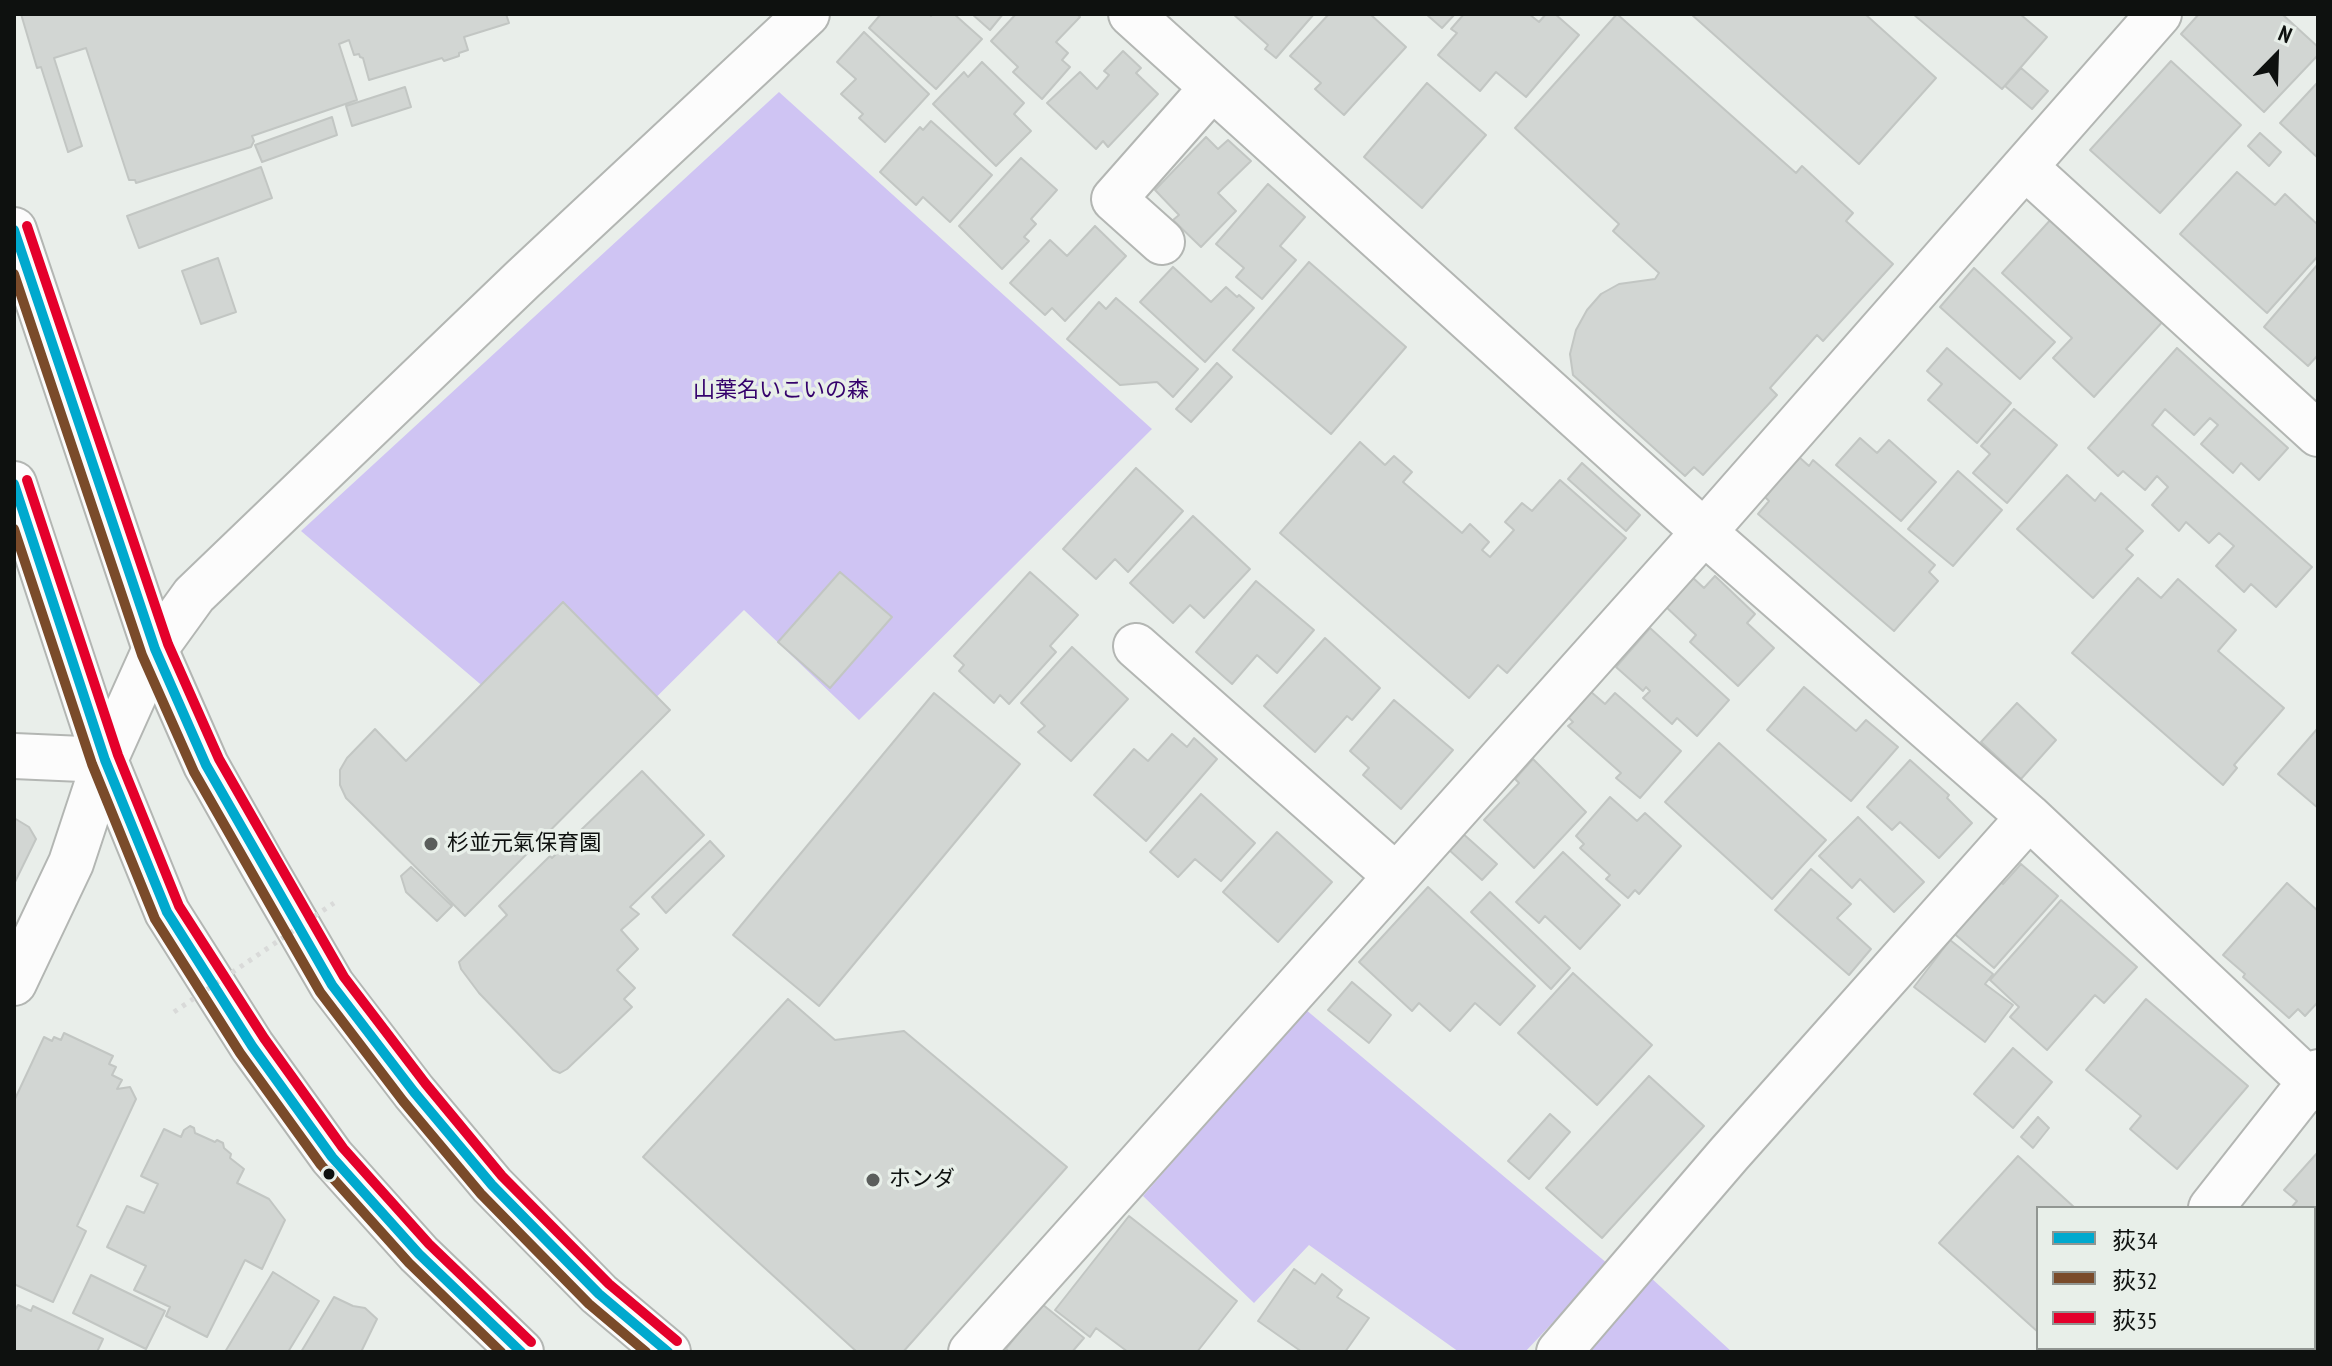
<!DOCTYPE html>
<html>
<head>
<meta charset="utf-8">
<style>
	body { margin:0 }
	#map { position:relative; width:2332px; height:1366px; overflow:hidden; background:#e9eeea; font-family:"PT Sans Narrow","Noto Sans JP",sans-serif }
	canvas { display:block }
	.frame { position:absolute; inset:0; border:16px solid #0e110f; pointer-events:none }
	.legend { position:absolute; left:2036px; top:1206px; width:280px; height:144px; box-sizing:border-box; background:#e8efe9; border:2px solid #919692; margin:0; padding:10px 14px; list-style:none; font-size:24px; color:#0e110f }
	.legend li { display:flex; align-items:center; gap:16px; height:40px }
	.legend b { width:40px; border:2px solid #919692 }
	.north { position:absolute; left:2236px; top:16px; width:80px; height:80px; -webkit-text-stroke:6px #e8efe9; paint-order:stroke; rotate:23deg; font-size:22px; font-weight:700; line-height:32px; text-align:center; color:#0e110f }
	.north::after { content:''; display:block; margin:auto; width:28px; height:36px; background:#0e110f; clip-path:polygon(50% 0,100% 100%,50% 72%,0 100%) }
</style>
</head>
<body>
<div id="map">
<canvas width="2332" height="1366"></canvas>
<div class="frame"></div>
<ul class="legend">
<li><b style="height:10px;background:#00a9ce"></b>荻34</li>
<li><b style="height:10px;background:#7a4b2a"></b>荻32</li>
<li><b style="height:10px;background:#e4002b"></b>荻35</li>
</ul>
<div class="north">N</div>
</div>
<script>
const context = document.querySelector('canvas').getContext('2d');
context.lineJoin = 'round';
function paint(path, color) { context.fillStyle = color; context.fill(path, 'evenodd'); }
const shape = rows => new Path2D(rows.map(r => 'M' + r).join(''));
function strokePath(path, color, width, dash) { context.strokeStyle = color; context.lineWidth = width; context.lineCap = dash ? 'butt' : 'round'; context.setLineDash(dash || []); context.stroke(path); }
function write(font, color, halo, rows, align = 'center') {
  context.font = font + ' "PT Sans Narrow","Noto Sans JP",sans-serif'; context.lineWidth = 7; context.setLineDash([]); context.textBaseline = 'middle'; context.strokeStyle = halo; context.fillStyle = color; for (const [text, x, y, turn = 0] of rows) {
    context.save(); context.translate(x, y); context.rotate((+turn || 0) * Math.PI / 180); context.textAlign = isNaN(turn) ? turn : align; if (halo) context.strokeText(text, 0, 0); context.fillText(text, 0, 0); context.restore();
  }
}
paint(shape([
	[779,92,1152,429,859,720,744,610,582,771,301,531],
	[1305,1009,1608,1264,1525,1352,1459,1352,1309,1245,1254,1303,1143,1196],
	[1650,1277,1732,1352,1587,1352]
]), '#cfc4f3');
const building = shape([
	[21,14,506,14,509,23,464,37,468,50,459,53,459,56,444,61,442,58,369,80,363,58,360,57,359,54,354,55,349,40,339,44,357,100,252,136,254,141,251,147,136,183,135,180,129,180,86,48,54,58,82,146,68,152,41,67,37,68,21,14],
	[881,14,929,14,931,16,933,14,954,14,982,39,936,89,869,28,881,14],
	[972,14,1003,14,990,30,972,14],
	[1016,14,1077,14,1080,17,1056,42,1068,53,1062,60,1070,67,1042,99,1013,72,1018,67,991,41,1016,14],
	[1233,14,1314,14,1276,58,1265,49,1268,45,1233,14],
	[1329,14,1370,14,1406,47,1344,115,1315,89,1321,83,1290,56,1329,14],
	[1426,14,1455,14,1442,28,1426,14],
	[1464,14,1529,14,1539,22,1546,14,1555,14,1579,35,1526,97,1496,72,1480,91,1438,55,1457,33,1451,29,1464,14],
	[1617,14,1796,173,1802,166,1853,213,1846,221,1893,264,1823,341,1817,335,1770,388,1777,395,1703,475,1694,467,1685,476,1573,375,1570,354,1576,330,1587,310,1601,294,1619,284,1655,279,1659,273,1613,231,1619,224,1515,128,1617,14],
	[1691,14,1865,14,1936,78,1859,164,1691,14],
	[1913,14,2020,14,2047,37,2002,89,1913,14],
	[2199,14,2282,14,2318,47,2318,55,2264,112,2181,34,2199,14],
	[864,32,929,94,885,142,859,118,863,114,841,94,856,79,837,62,864,32],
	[1123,51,1141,68,1136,73,1158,94,1108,147,1103,141,1096,149,1047,103,1080,72,1097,89,1109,75,1104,71,1123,51],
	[2171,61,2241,125,2160,213,2090,150,2171,61],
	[982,62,1024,103,1014,114,1031,131,996,166,933,104,964,72,968,77,982,62],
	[2021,68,2048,91,2032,109,2005,86,2021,68],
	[2318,82,2318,158,2280,123,2318,82],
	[1427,83,1486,135,1422,208,1364,157,1427,83],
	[405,87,411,107,352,126,346,106,405,87],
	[332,117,337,135,262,162,255,145,332,117],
	[931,121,992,175,950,222,923,197,916,205,880,172,920,127,923,130,931,121],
	[2260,133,2281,152,2269,166,2248,146,2260,133],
	[1206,137,1218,149,1228,140,1251,161,1218,193,1236,211,1201,247,1173,220,1179,215,1155,190,1206,137],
	[1021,158,1057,190,1031,219,1036,224,1024,237,1029,241,1002,269,959,226,1021,158],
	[261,167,272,198,139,248,127,216,261,167],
	[2237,172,2275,205,2285,194,2318,225,2318,256,2267,313,2180,234,2237,172],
	[1268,184,1305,217,1280,246,1296,260,1262,299,1236,277,1244,268,1216,244,1268,184],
	[2053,217,2165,319,2094,397,2053,358,2072,338,2002,273,2053,217],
	[1095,226,1126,256,1065,321,1052,308,1045,315,1010,283,1050,240,1067,256,1095,226],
	[218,258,236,312,201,324,182,271,218,258],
	[1309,262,1406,347,1331,434,1233,350,1309,262],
	[2318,264,2318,355,2308,366,2264,327,2318,264],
	[1173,267,1211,302,1226,287,1237,297,1239,295,1254,308,1205,362,1140,302,1173,267],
	[1974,268,2055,342,2020,379,1940,307,1974,268],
	[1116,298,1198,369,1173,397,1157,382,1120,385,1067,339,1099,302,1106,309,1116,298],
	[1947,348,2011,403,1977,443,1928,400,1942,384,1927,371,1947,348],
	[2177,348,2288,448,2259,480,2241,463,2233,473,2201,444,2218,425,2210,418,2194,435,2165,409,2152,425,2312,567,2276,607,2251,584,2244,592,2216,566,2234,546,2219,533,2209,543,2186,522,2179,531,2152,505,2168,487,2157,476,2145,490,2123,471,2118,476,2088,448,2177,348],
	[1217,363,1232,377,1191,422,1176,409,1217,363],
	[2014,409,2057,445,2007,503,1973,473,1990,454,1981,446,2014,409],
	[1860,438,1877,453,1889,440,1936,482,1901,521,1836,465,1860,438],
	[1360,442,1385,465,1394,456,1412,472,1403,482,1462,533,1470,524,1489,542,1482,550,1490,557,1514,530,1505,522,1522,503,1532,511,1560,480,1626,538,1507,673,1498,665,1469,698,1280,533,1360,442],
	[1799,457,1809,466,1813,460,1935,565,1929,572,1938,581,1894,631,1758,514,1769,501,1765,497,1799,457],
	[1582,463,1640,515,1626,531,1568,479,1582,463],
	[1136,468,1183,511,1128,572,1115,559,1096,579,1063,549,1136,468],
	[1958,471,2002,510,1953,566,1908,529,1958,471],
	[2067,475,2095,501,2101,493,2143,531,2126,549,2133,555,2093,598,2017,529,2067,475],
	[1193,516,1250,569,1204,618,1190,605,1173,623,1130,583,1193,516],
	[840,572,892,617,830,688,778,642,840,572],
	[1030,572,1078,615,1050,646,1056,652,1009,704,1000,695,994,703,959,671,964,665,954,656,1030,572],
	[1715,576,1755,614,1747,623,1774,648,1738,686,1690,642,1696,635,1665,606,1692,577,1704,588,1715,576],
	[2138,578,2161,598,2178,579,2236,630,2218,651,2284,708,2234,765,2237,768,2223,785,2072,653,2138,578],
	[1256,581,1314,630,1277,673,1257,655,1232,684,1196,652,1256,581],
	[563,602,670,710,465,916,346,798,340,785,340,770,347,758,375,729,406,761,563,602],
	[1650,628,1729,700,1697,736,1677,718,1672,724,1643,698,1650,691,1646,687,1643,691,1616,667,1650,628],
	[1325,638,1380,688,1352,720,1347,716,1315,752,1264,706,1325,638],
	[1072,647,1128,699,1071,761,1038,732,1045,726,1021,703,1072,647],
	[1804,687,1856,731,1866,720,1898,747,1851,801,1767,730,1804,687],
	[1590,691,1605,704,1615,693,1681,751,1640,798,1616,778,1621,773,1568,726,1573,722,1567,716,1590,691],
	[934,693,1020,764,819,1006,733,935,934,693],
	[1394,700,1453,750,1401,809,1363,775,1369,768,1350,751,1394,700],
	[2017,703,2056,740,2021,779,1981,742,2017,703],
	[2318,728,2318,808,2278,774,2318,728],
	[1172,734,1187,747,1194,738,1217,759,1146,841,1094,795,1134,749,1148,761,1172,734],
	[1719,743,1826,840,1772,899,1665,802,1719,743],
	[1533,759,1586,812,1534,868,1484,820,1519,783,1515,779,1533,759],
	[1910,760,1949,795,1947,798,1972,823,1939,858,1900,822,1892,830,1867,807,1910,760],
	[642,771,704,835,630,907,639,914,621,930,638,949,617,970,635,988,624,999,632,1007,567,1069,560,1073,553,1070,479,993,461,969,459,962,507,915,499,906,550,856,552,858,642,771],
	[1201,794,1255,843,1221,881,1195,859,1178,877,1150,852,1201,794],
	[1610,797,1637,821,1645,813,1681,846,1639,894,1635,890,1628,898,1606,879,1610,875,1580,848,1584,844,1576,836,1610,797],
	[1858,817,1924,882,1894,912,1860,879,1852,888,1819,856,1858,817],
	[14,818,29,827,36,839,14,884,14,818],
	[1277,832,1332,882,1278,942,1223,892,1277,832],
	[1461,832,1497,864,1482,880,1447,848,1461,832],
	[710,841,724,856,666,913,652,897,710,841],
	[1563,852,1620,905,1580,949,1545,916,1539,923,1516,902,1563,852],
	[2021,864,2058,896,1994,968,1950,930,1995,879,2003,884,2021,864],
	[411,867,452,906,437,921,406,892,401,876,411,867],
	[1811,869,1851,904,1837,918,1871,949,1849,975,1775,910,1811,869],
	[2287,883,2318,911,2318,1002,2305,1016,2298,1009,2289,1018,2243,977,2245,974,2223,955,2287,883],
	[1428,887,1535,986,1500,1025,1475,1003,1450,1031,1419,1003,1412,1011,1359,962,1428,887],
	[1490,892,1570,968,1551,989,1471,912,1490,892],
	[2061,900,2137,967,2104,1003,2095,995,2047,1050,2010,1017,2019,1007,1990,980,2061,900],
	[1950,940,1993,974,1985,984,2013,1005,1985,1042,1914,987,1950,940],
	[1573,973,1652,1045,1597,1105,1518,1033,1573,973],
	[1352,982,1391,1015,1369,1043,1328,1010,1352,982],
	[788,999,835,1040,904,1031,1067,1167,903,1352,857,1352,643,1157,788,999],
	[2146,999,2248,1086,2177,1169,2130,1129,2141,1116,2086,1070,2146,999],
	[64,1033,113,1056,109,1064,116,1067,112,1075,122,1080,117,1089,130,1087,136,1099,77,1226,86,1231,53,1302,14,1284,14,1101,44,1037,52,1041,54,1037,61,1040,64,1033],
	[2013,1048,2052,1082,2013,1128,1974,1094,2013,1048],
	[1649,1076,1704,1126,1602,1238,1546,1188,1649,1076],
	[1550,1114,1570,1132,1529,1179,1508,1161,1550,1114],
	[2038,1117,2049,1128,2033,1148,2021,1137,2038,1117],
	[190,1126,194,1128,195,1133,215,1142,217,1140,223,1143,224,1148,231,1154,230,1158,244,1169,237,1183,269,1199,285,1220,262,1269,245,1260,207,1337,166,1316,170,1307,134,1290,146,1266,107,1247,127,1206,144,1213,158,1184,141,1176,164,1129,181,1137,184,1130,190,1126],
	[2318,1152,2318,1242,2314,1239,2314,1208,2291,1208,2297,1201,2284,1190,2318,1152],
	[2018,1156,2075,1208,2038,1208,2038,1332,1939,1243,2018,1156],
	[1129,1216,1237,1301,1197,1352,1128,1352,1096,1328,1090,1337,1055,1310,1129,1216],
	[2314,1266,2318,1269,2318,1352,2290,1352,2285,1348,2314,1348,2314,1266],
	[1294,1269,1315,1284,1322,1274,1342,1290,1337,1297,1369,1318,1345,1352,1302,1352,1258,1321,1294,1269],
	[273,1272,319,1301,288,1352,225,1352,273,1272],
	[91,1275,165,1311,146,1349,73,1313,91,1275],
	[334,1297,353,1306,365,1308,377,1319,361,1352,301,1352,334,1297],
	[1042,1304,1084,1338,1072,1352,1009,1352,1006,1349,1042,1304],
	[18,1305,31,1311,33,1306,103,1339,97,1352,14,1352,14,1312,18,1305]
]);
paint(building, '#d2d6d3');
strokePath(building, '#c2c6c3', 2);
const minor = shape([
	[1131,14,1704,532,2029,817,2318,1089],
	[2025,167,2318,434],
	[1162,242,1114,199,1212,88],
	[1136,646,1396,876],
	[14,756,105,760],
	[14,983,71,863,105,760,155,649,194,595,523,279,807,14],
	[2211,1208,2318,1072],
	[971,1352,1704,532,2159,14],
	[1559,1352,1729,1154,2029,817],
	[2099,1352,2102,1348]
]);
const major = shape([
	[14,230,155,649,206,765,263,866,332,985,414,1092,492,1185,599,1294,668,1352],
	[14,484,105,760,167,912,252,1046,332,1157,419,1254,521,1352]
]);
strokePath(minor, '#b3b6b3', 48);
strokePath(major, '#b3b6b3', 48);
strokePath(minor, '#fcfcfc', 44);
strokePath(major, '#fcfcfc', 44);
strokePath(shape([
	[174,1012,334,903]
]), '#d9dad9', 5, [4, 6]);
strokePath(shape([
	[14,230,155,649,206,765,332,985,414,1092,492,1185,599,1294,668,1352],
	[14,484,105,760,167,912,252,1046,332,1157,419,1254,521,1352]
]), '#00a9ce', 10);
strokePath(shape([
	[14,274,142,655,194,772,320,992,403,1101,481,1194,589,1304,646,1352],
	[14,529,92,764,155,919,240,1053,321,1165,409,1263,501,1352]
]), '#7a4b2a', 10);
strokePath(shape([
	[27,226,168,644,219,759,344,977,425,1083,502,1176,609,1284,677,1341],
	[27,480,118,755,179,906,264,1038,343,1148,429,1244,531,1342]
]), '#e4002b', 10);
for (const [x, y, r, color] of [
	[431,844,8,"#5b5e5c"],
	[329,1174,7,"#0e110f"],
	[873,1180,8,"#5b5e5c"]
]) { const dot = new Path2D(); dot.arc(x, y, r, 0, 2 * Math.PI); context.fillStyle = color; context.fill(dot); strokePath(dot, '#e8efe9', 3); }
write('22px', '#35026c', '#e8efe9', [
	["山葉名いこいの森",781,391]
]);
write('22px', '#0e110f', '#e8efe9', [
	["杉並元氣保育園",447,844],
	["ホンダ",889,1180]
], 'left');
</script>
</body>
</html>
